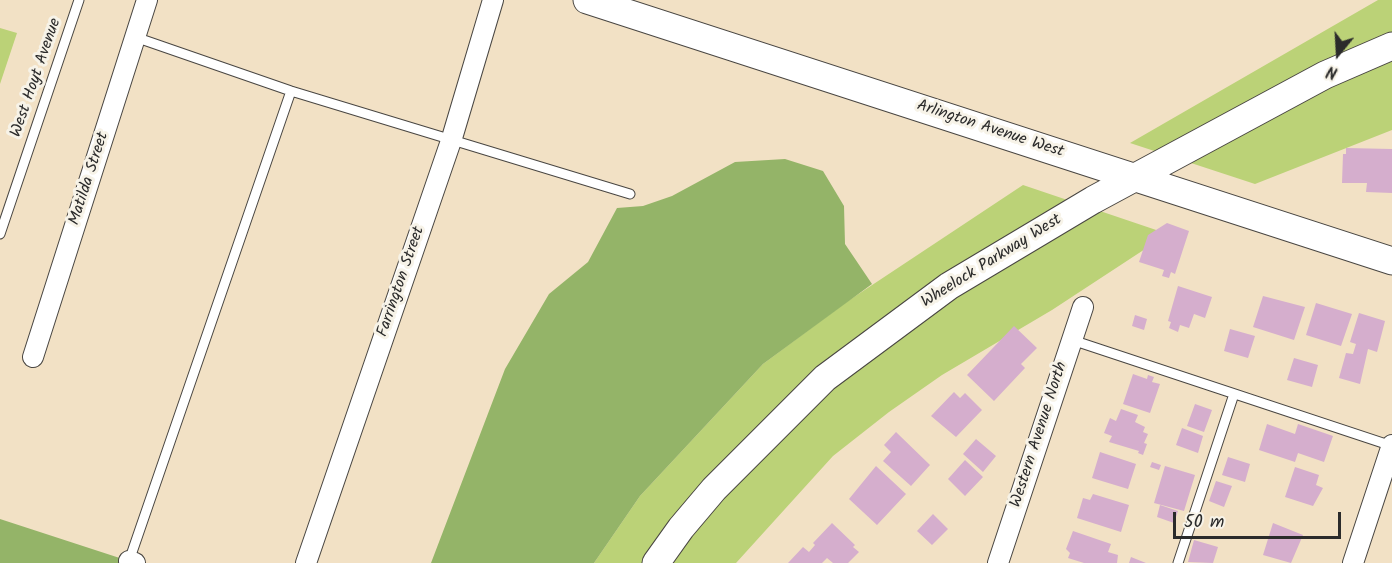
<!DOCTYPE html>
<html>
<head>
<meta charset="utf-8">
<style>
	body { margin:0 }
	#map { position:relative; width:1392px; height:563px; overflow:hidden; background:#f2e1c5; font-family:Kalam,sans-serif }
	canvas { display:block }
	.north { position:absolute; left:1308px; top:24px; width:60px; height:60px; -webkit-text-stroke:4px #f7f3e8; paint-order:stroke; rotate:198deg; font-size:16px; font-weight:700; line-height:24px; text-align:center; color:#2b2b2b }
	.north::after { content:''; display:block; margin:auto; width:21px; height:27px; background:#2b2b2b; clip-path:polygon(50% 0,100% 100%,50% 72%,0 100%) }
	.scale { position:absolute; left:1173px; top:512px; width:168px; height:27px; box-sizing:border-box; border:3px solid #2b2b2b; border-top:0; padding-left:8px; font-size:18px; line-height:21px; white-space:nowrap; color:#2b2b2b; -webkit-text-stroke:4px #f7f3e8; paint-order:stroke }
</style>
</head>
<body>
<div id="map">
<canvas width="1392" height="563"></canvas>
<div class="north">N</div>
<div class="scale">50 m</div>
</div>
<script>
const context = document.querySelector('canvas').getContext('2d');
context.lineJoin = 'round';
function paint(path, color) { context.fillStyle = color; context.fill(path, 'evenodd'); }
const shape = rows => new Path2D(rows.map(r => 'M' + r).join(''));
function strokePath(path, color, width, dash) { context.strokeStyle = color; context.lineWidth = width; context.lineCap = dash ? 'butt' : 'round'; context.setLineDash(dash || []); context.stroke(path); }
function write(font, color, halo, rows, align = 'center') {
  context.font = font + ' Kalam,sans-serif'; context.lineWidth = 6; context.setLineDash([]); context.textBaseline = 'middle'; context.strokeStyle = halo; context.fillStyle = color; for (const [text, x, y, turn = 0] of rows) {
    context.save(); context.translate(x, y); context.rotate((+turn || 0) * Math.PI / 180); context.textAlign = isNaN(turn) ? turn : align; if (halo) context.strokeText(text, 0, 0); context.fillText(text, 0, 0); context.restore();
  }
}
paint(shape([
	[1378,0,1392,0,1392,130,1255,184,1130,143],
	[0,28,17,33,0,84],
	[1023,185,1168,234,1052,310,942,375,889,412,833,456,736,563,594,563,640,496,763,364,845,303]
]), '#bbd277');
paint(shape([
	[785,159,823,171,844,206,845,244,872,284,763,364,640,496,594,563,431,563,505,369,549,294,588,262,617,208,643,206,672,196,735,162],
	[0,519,135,563,0,563]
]), '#94b468');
paint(shape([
	[1346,148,1392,149,1392,193,1366,192,1367,183,1342,183,1343,154,1346,154],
	[1167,223,1189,231,1175,274,1171,272,1169,278,1162,276,1164,270,1139,262,1148,235],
	[1178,286,1212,297,1205,318,1194,314,1189,328,1180,325,1178,332,1169,328,1171,322,1168,321],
	[1263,296,1305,307,1294,340,1253,327],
	[1316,303,1352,314,1341,346,1306,335],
	[1359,313,1385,321,1377,352,1368,349,1360,384,1339,378,1346,353,1353,354,1356,344,1350,342],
	[1135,315,1147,319,1144,330,1132,326],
	[1014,326,1037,348,1021,364,1025,368,994,401,967,375],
	[1230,329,1255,336,1248,358,1224,351],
	[1294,358,1318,365,1312,387,1287,380],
	[1133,374,1147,379,1148,375,1154,377,1152,382,1160,384,1150,413,1123,404],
	[954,392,960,398,965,393,982,410,956,437,931,416],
	[1195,404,1212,410,1204,432,1187,426],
	[1121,409,1138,415,1135,422,1145,427,1143,432,1148,434,1144,443,1147,444,1143,455,1138,453,1139,451,1109,442,1112,436,1104,433,1110,418,1116,421],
	[1267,424,1295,434,1298,424,1333,436,1324,462,1298,453,1295,462,1259,450],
	[1182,428,1203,436,1198,453,1176,445],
	[896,432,930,465,911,486,883,461,891,452,884,445],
	[976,439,996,456,983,472,963,454],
	[1100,452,1136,464,1128,489,1092,478],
	[1228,457,1250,464,1245,482,1222,475],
	[965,460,983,477,965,496,948,479],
	[1152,462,1161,465,1159,470,1150,467],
	[876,466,906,494,877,525,849,499],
	[1165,466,1195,475,1184,511,1154,503],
	[1295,467,1319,475,1316,485,1323,488,1313,506,1285,497],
	[1216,481,1232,486,1224,507,1209,501],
	[1093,494,1129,505,1121,532,1077,518,1083,498,1090,500],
	[1160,505,1178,511,1174,523,1157,517],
	[933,514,948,529,932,545,917,531],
	[832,523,855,545,853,547,859,552,848,563,833,563,827,558,822,563,788,563,803,547,809,552,815,545,813,543],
	[1273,523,1303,535,1291,563,1263,555],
	[1073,531,1111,544,1108,552,1118,555,1117,563,1084,563,1068,558,1070,553,1066,549],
	[1194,540,1218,547,1213,563,1188,562],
	[1131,557,1146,563,1129,563]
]), '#d5aecd');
const lane = shape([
	[135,37,291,91,630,194],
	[0,234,79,0],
	[1072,340,1392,446],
	[129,561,291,91],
	[1178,563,1234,394]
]);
const street = shape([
	[33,357,147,0],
	[129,561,135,563],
	[306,563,452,138,493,0],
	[998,563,1083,307],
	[1353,563,1392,445]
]);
const secondary = shape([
	[587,0,1392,261],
	[656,563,681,528,714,489,825,378,949,286,1093,200,1325,75,1392,46]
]);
strokePath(lane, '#494642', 11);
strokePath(street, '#494642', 22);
strokePath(secondary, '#494642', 29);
strokePath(lane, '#fff', 9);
strokePath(street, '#fff', 20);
strokePath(secondary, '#fff', 27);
write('16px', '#2b2b2b', '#f7f3e8', [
	["West Hoyt Avenue",37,78,-71],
	["Arlington Avenue West",990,130,18],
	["Matilda Street",90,179,-72],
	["Wheelock Parkway West",992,262,-32],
	["Farrington Street",402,282,-71],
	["Western Avenue North",1040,435,-72]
]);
</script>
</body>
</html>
